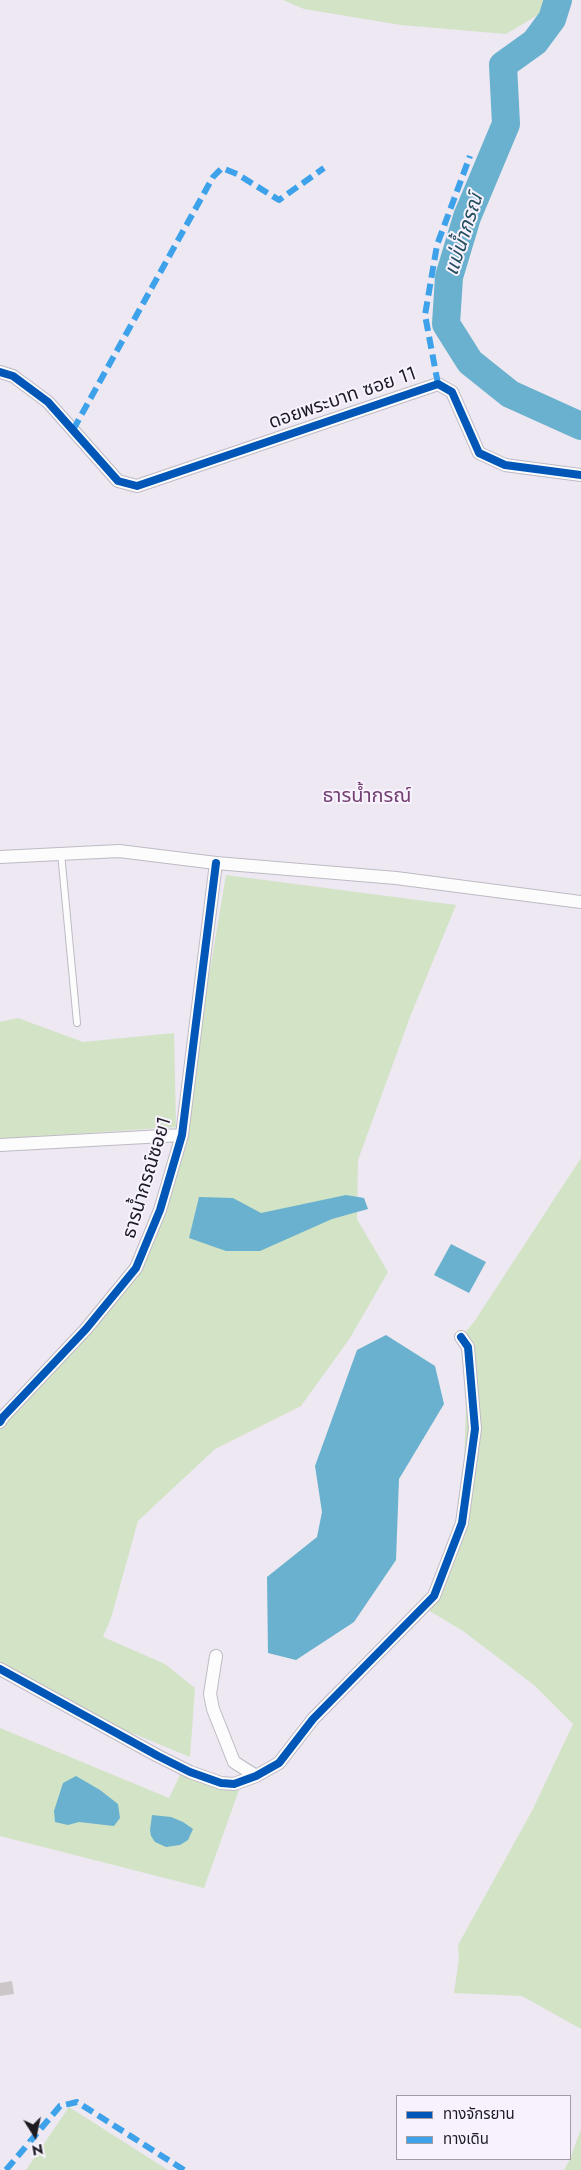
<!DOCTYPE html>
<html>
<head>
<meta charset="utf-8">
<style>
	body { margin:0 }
	#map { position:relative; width:581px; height:2170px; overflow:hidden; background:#ede8f2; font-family:Jost,"Noto Sans Thai",sans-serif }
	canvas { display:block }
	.legend { position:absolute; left:396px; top:2095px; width:175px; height:65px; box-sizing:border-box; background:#f7f2fe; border:1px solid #a09ca6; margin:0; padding:6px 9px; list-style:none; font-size:15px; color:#1d1a21 }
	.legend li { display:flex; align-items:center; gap:10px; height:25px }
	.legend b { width:25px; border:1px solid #a09ca6 }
	.north { position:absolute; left:10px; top:2110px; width:50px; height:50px; -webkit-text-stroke:4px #f7f2fe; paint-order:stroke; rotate:170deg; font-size:14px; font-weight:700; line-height:20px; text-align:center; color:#1d1a21 }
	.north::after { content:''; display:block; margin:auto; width:18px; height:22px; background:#1d1a21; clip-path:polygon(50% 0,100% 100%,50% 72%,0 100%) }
</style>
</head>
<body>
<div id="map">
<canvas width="581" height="2170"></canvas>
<ul class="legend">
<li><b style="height:6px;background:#0057b8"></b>ทางจักรยาน</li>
<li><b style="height:6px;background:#3da2ea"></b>ทางเดิน</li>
</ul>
<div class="north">N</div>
</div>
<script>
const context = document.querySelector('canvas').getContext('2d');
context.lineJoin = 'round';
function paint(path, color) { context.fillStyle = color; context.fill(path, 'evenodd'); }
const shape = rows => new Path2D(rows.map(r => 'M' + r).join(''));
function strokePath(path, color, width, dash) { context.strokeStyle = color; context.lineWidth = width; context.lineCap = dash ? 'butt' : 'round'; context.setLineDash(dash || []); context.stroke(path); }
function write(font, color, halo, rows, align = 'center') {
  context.font = font + ' Jost,"Noto Sans Thai",sans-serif'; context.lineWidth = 4; context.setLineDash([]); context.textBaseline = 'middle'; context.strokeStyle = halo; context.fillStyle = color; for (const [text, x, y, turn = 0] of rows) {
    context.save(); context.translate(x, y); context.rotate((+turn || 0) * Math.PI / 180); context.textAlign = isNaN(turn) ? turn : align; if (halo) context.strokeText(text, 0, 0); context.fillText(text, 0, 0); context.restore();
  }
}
paint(shape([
	[283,0,563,0,506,34,401,25,304,9],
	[226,875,456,905,410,1017,358,1160,357,1219,388,1272,350,1338,301,1406,215,1449,138,1521,111,1618,103,1637,165,1664,195,1688,190,1757,79,1711,0,1669,0,1422,136,1268,182,1135],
	[18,1018,83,1042,174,1033,176,1127,0,1139,0,1022],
	[581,1158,581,2029,522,1996,454,1993,459,1959,458,1945,533,1809,573,1724,534,1685,463,1631,423,1607,462,1523,468,1347,461,1337,474,1322],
	[0,1728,169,1798,181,1773,239,1790,204,1888,0,1836],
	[69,2107,168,2170,26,2170],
	[581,2129,581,2170,564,2170,570,2159]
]), '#d3e3c6');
paint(shape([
	[346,1195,364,1198,368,1209,332,1219,260,1251,226,1251,189,1238,199,1197,233,1198,261,1213],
	[451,1244,486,1262,469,1293,434,1275],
	[386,1335,435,1366,444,1404,399,1479,396,1560,354,1622,296,1660,268,1653,267,1577,317,1537,322,1512,315,1466,357,1350],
	[76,1776,100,1790,118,1804,120,1818,114,1826,79,1822,68,1825,55,1822,54,1811,63,1783],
	[152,1815,171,1817,183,1822,193,1829,188,1840,180,1845,166,1847,155,1842,151,1836,150,1830]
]), '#69b1ce');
strokePath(shape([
	[558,0,552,19,535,42,503,65,506,124,467,217,449,277,446,324,470,362,510,394,581,426]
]), '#69b1ce', 28);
paint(shape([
	[12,1981,14,1994,0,1996,0,1983]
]), '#ccc6c8');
const lane = shape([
	[61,853,77,1023]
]);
const street = shape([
	[0,372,13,376,48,402,118,481,137,486,438,384,452,392,479,453,505,465,581,475],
	[0,857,119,851,216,863,396,878,581,902],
	[0,1145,182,1135],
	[0,1422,3,1417,86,1329,136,1268,160,1210,182,1135,216,863],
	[216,1656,210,1694,213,1709,234,1762,256,1776],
	[0,1669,158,1756,190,1772,221,1783,234,1784,256,1776,279,1763,313,1719,434,1596,462,1523,475,1429,468,1347,461,1337]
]);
strokePath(lane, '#bebac3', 8);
strokePath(street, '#bebac3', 14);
strokePath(lane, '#fcfcfd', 6);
strokePath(street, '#fcfcfd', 12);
strokePath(shape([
	[438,384,425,315,437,245,470,156],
	[73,430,213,177,222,168,237,174,279,200,324,168],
	[6,2170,60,2106,77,2102,184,2170]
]), '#3da2ea', 6, [12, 6]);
strokePath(shape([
	[0,372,13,376,48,402,118,481,137,486,438,384,452,392,479,453,505,465,581,475],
	[0,1422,3,1417,86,1329,136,1268,160,1210,182,1135,216,863],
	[0,1669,158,1756,190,1772,221,1783,234,1784,256,1776,279,1763,313,1719,434,1596,462,1523,475,1429,468,1347,461,1337]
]), '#0057b8', 8);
write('19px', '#1d1a21', '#f7f2fe', [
	["ดอยพระบาท ซอย 11",343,399,-19],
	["ธารน้ำกรณ์ซอย1",148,1178,-73]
]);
write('italic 20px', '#234e5f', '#f7f2fe', [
	["แม่น้ำกรณ์",465,235,-72]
]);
write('20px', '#744071', '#f7f2fe', [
	["ธารน้ำกรณ์",367,797]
]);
</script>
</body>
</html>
